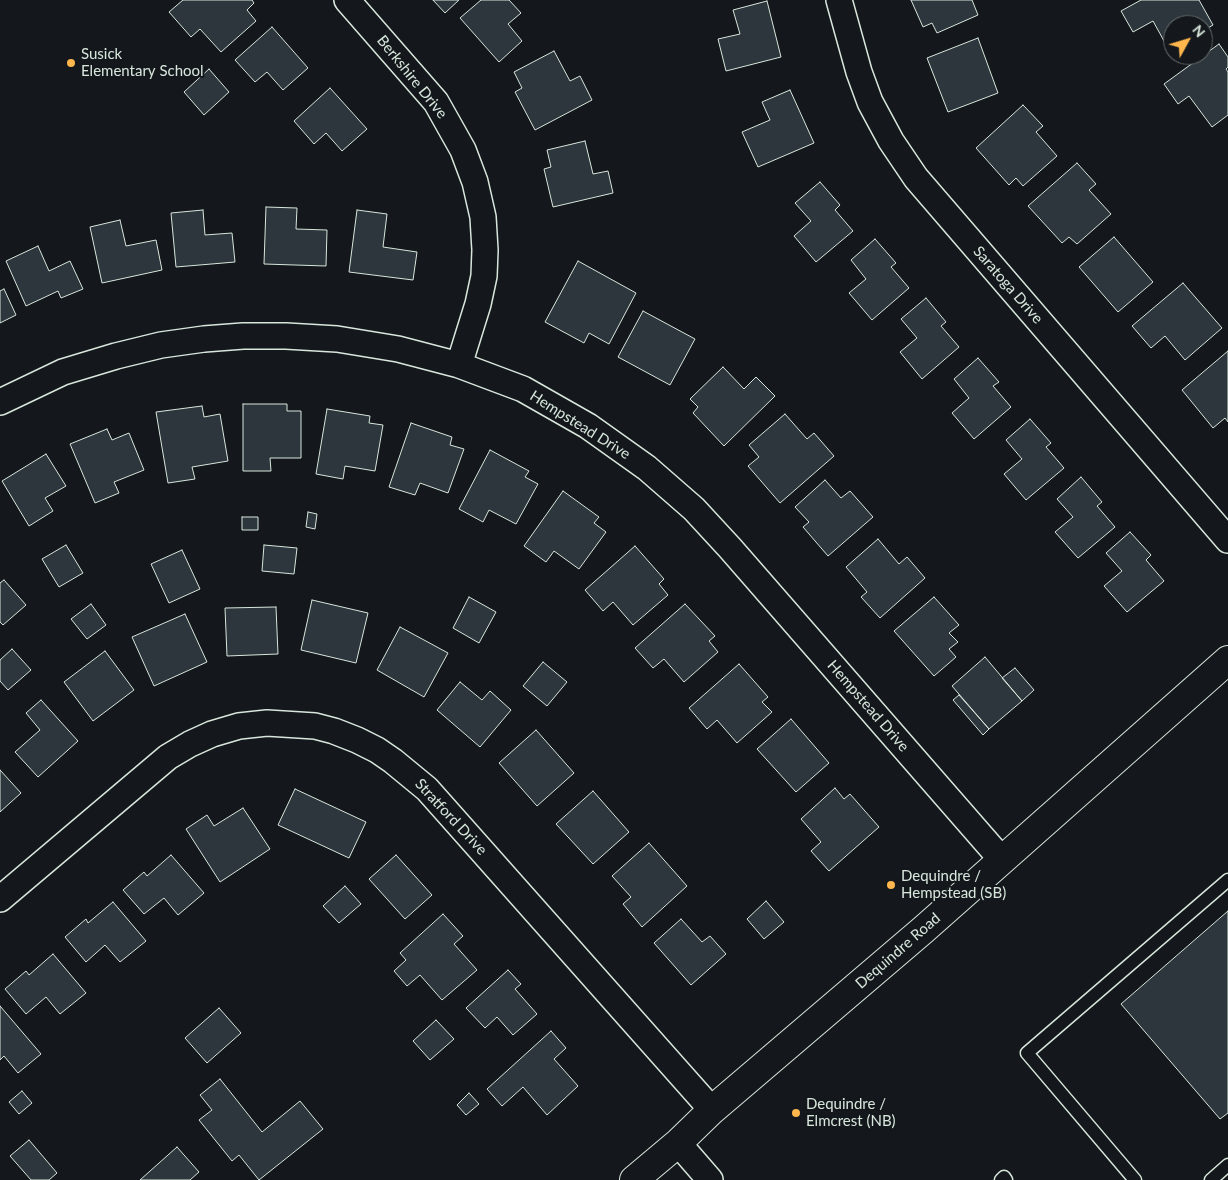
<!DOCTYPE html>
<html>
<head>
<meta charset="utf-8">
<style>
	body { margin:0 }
	#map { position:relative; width:1228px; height:1180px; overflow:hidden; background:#14181c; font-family:Lato,sans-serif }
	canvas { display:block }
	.north { position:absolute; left:1163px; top:15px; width:50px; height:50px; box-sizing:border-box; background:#14181c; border:1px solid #626a69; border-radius:50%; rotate:51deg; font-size:14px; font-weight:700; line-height:20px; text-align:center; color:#d8e6dc }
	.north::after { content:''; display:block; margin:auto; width:18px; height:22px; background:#ffb74d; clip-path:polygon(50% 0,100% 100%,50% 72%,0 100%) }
</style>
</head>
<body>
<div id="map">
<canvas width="1228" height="1180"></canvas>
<div class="north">N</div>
</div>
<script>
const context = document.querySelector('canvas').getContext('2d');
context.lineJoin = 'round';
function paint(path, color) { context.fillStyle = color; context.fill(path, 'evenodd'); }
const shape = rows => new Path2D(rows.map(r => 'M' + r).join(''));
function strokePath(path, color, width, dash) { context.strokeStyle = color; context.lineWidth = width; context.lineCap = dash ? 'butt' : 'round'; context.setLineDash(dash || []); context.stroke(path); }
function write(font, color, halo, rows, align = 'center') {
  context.font = font + ' Lato,sans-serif'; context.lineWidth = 4; context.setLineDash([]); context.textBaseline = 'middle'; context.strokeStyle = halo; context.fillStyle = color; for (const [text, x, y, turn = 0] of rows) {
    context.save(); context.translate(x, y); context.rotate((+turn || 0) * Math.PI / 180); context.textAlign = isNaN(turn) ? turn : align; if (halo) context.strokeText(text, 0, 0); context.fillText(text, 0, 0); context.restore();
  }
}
const building = shape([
	[183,0,252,0,254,3,247,10,256,21,221,52,200,29,191,37,169,12,183,0],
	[433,0,459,0,445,13,433,0],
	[481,0,509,0,521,13,508,24,522,41,499,62,460,18,481,0],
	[911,0,972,0,978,15,937,33,932,23,923,27,911,0],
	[1141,0,1199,0,1213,25,1203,31,1203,25,1173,25,1173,48,1169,50,1153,21,1133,32,1121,11,1141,0],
	[767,1,781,57,726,71,718,39,740,34,733,10,767,1],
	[272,27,308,68,283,90,267,72,255,82,235,60,272,27],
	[978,38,998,93,948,112,927,58,978,38],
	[1219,44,1228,57,1228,67,1226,69,1228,72,1228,115,1212,127,1189,96,1178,104,1164,84,1219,44],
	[554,51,570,81,580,76,592,100,535,130,515,92,522,88,514,72,554,51],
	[209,69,229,92,204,115,184,92,209,69],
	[330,88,367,129,342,151,326,133,314,144,294,121,330,88],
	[790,90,814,143,758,167,742,132,770,120,762,102,790,90],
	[1023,105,1043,126,1036,132,1057,156,1023,186,1016,178,1009,185,976,148,1023,105],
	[585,141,593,174,608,171,613,193,553,207,544,169,551,167,547,150,585,141],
	[1077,163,1096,184,1089,190,1111,214,1077,244,1069,237,1062,243,1028,206,1077,163],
	[820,182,840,205,835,210,853,231,816,262,794,236,811,221,795,203,820,182],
	[266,207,297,208,296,229,327,230,326,266,264,264,266,207],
	[203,210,205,235,232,233,235,262,176,267,171,213,203,210],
	[357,210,387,214,383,247,417,252,413,280,349,272,357,210],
	[120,220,126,246,156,240,162,270,102,283,90,227,120,220],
	[1114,237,1153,282,1118,312,1079,267,1114,237],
	[875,239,896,263,891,267,909,288,872,320,849,293,866,279,851,260,875,239],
	[38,246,49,271,70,261,83,289,61,298,58,291,26,306,6,261,38,246],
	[578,261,636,293,609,344,589,333,584,343,545,322,578,261],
	[1183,283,1222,328,1185,360,1165,336,1151,348,1132,326,1183,283],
	[4,289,16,315,0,323,0,291,4,289],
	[926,298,946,322,941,326,959,347,922,379,900,352,917,338,901,319,926,298],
	[643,311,695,339,670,385,618,357,643,311],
	[1228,351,1228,422,1225,418,1213,428,1182,390,1228,351],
	[978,358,999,382,993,386,1011,407,974,439,952,413,969,398,954,379,978,358],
	[723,367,744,389,756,377,775,396,724,446,693,413,698,407,690,399,723,367],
	[243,404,287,404,287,411,301,411,301,458,270,458,271,471,243,471,243,404],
	[202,406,204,417,220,414,228,461,192,467,195,479,168,483,156,412,202,406],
	[327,409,370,416,369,423,383,425,375,471,345,466,343,479,316,474,327,409],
	[785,414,807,439,814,433,834,456,780,503,748,466,759,457,749,445,785,414],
	[1030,419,1051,443,1046,447,1064,468,1026,500,1004,474,1022,459,1006,440,1030,419],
	[411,423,452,437,450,445,464,449,448,493,420,483,415,495,389,487,411,423],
	[107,429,112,440,129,433,144,470,114,482,119,493,95,503,70,444,107,429],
	[490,450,529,471,525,477,538,484,516,524,489,510,483,522,459,509,490,450],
	[46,454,66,486,45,498,53,511,29,526,2,481,46,454],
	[1081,477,1102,502,1097,506,1115,527,1078,558,1055,532,1073,517,1057,499,1081,477],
	[825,480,841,498,850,491,873,517,828,556,803,527,809,522,795,507,825,480],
	[563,491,599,517,594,523,606,532,579,569,554,551,546,562,524,546,563,491],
	[308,512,317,514,315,529,306,527,308,512],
	[242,517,258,517,258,530,242,530,242,517],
	[1130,532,1151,555,1146,560,1164,581,1127,612,1104,586,1122,571,1106,553,1130,532],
	[878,539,899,564,907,557,925,578,880,618,861,597,867,592,846,567,878,539],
	[66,545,83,573,59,587,42,559,66,545],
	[264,545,297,548,294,574,262,571,264,545],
	[635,546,664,579,659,584,668,595,633,625,613,602,603,611,585,590,635,546],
	[182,550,200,589,169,603,151,564,182,550],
	[4,580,26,605,3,625,0,622,0,583,4,580],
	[469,597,496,612,479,643,453,628,469,597],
	[934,597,959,625,949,633,958,642,949,649,956,657,934,676,894,631,934,597],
	[312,600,368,613,356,663,301,650,312,600],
	[91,604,106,625,87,639,71,619,91,604],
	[685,604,715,636,709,641,718,652,684,682,664,659,653,668,635,648,685,604],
	[276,607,278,654,227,656,225,608,276,607],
	[185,614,207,662,154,686,132,637,185,614],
	[400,627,448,653,424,697,377,670,400,627],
	[12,649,31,670,8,690,0,681,0,660,12,649],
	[105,651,134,690,93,721,64,682,105,651],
	[985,657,1022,701,989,729,952,686,985,657],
	[543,662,567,682,547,706,523,686,543,662],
	[739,664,768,697,762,702,772,712,737,743,717,720,707,729,689,708,739,664],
	[1015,668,1034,690,1022,701,1002,678,1015,668],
	[460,682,482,700,490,691,511,710,480,747,437,710,460,682],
	[959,695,989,729,983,735,953,700,959,695],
	[41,700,78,741,38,777,15,752,40,730,26,713,41,700],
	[791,719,829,763,796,792,757,749,791,719],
	[536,730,574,773,537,806,499,763,536,730],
	[0,770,21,793,0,812,0,770],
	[835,788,844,799,850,794,879,827,829,871,811,851,821,842,801,819,835,788],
	[295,789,366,822,349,858,278,825,295,789],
	[593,791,629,832,593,864,556,824,593,791],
	[243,808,270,849,220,882,186,829,207,815,214,826,243,808],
	[649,843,687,886,642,927,623,904,631,897,612,876,649,843],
	[171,855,204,893,178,915,164,898,144,914,123,890,144,872,147,876,171,855],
	[396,855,432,895,405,919,369,879,396,855],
	[345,886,361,904,339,923,323,906,345,886],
	[766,901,784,922,764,939,747,919,766,901],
	[113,902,146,941,120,962,105,945,86,962,65,937,86,919,88,923,113,902],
	[1228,911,1228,1113,1220,1119,1121,1004,1228,911],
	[443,914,463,936,454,944,477,970,442,1000,420,975,407,986,394,971,406,960,400,953,443,914],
	[681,919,702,942,710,936,726,954,691,985,654,943,681,919],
	[53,954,86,993,60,1014,46,997,26,1014,5,989,26,971,29,975,53,954],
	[508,970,521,984,515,989,537,1014,513,1035,497,1017,485,1028,466,1008,508,970],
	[0,1006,41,1054,18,1073,4,1056,0,1060,0,1006],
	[219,1008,241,1033,207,1063,185,1038,219,1008],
	[436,1020,454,1039,430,1060,413,1041,436,1020],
	[551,1031,566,1048,554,1059,578,1086,547,1115,523,1087,502,1106,487,1089,551,1031],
	[220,1079,262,1132,300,1101,323,1129,259,1180,239,1155,232,1161,199,1120,212,1110,200,1095,220,1079],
	[22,1091,32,1103,19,1114,9,1102,22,1091],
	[469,1093,479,1104,466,1115,457,1105,469,1093],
	[29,1140,57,1173,49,1180,31,1180,10,1156,29,1140],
	[177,1147,199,1172,190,1180,140,1180,177,1147]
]);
paint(building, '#2c363c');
strokePath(building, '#d8e6dc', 1);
const lane = shape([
	[1001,1180,1004,1177,1006,1180],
	[1135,1180,1027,1053,1228,880],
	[1211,1180,1228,1165]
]);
const street = shape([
	[347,0,436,102,463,150,475,182,483,217,485,250,484,276,478,304,459,365],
	[839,0,859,72,870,102,891,141,916,178,1228,540],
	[0,402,63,372,116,356,161,345,204,339,243,336,286,336,337,339,398,349,459,365,523,389,588,426,647,468,694,509,730,548,1002,860],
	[0,899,168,757,190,744,212,734,239,726,267,723,315,726,334,731,357,740,377,750,393,761,427,789,712,1110],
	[678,1143,710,1180]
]);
const secondary = shape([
	[634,1180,678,1143,712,1110,923,930,1228,660]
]);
strokePath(lane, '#d8e6dc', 15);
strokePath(street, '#d8e6dc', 28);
strokePath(secondary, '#d8e6dc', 30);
strokePath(lane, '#14181c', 12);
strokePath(street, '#14181c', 25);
strokePath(secondary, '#14181c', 28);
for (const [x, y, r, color] of [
	[71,63,5,"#ffb74d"],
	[891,885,5,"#ffb74d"],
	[796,1113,5,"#ffb74d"]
]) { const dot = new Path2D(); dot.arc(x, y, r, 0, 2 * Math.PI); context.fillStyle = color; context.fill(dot); strokePath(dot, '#14181c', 2); }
write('15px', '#d8e6dc', '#14181c', [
	["Susick",81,54],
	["Elementary School",81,71],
	["Dequindre /",901,876],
	["Hempstead (SB)",901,893],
	["Dequindre /",806,1104],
	["Elmcrest (NB)",806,1121]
], 'left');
write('15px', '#d8e6dc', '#14181c', [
	["Berkshire Drive",412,77,51],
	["Saratoga Drive",1008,285,49],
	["Hempstead Drive",580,425,32],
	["Hempstead Drive",868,706,49],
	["Stratford Drive",451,817,47],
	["Dequindre Road",898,951,-41]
]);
</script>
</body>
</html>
